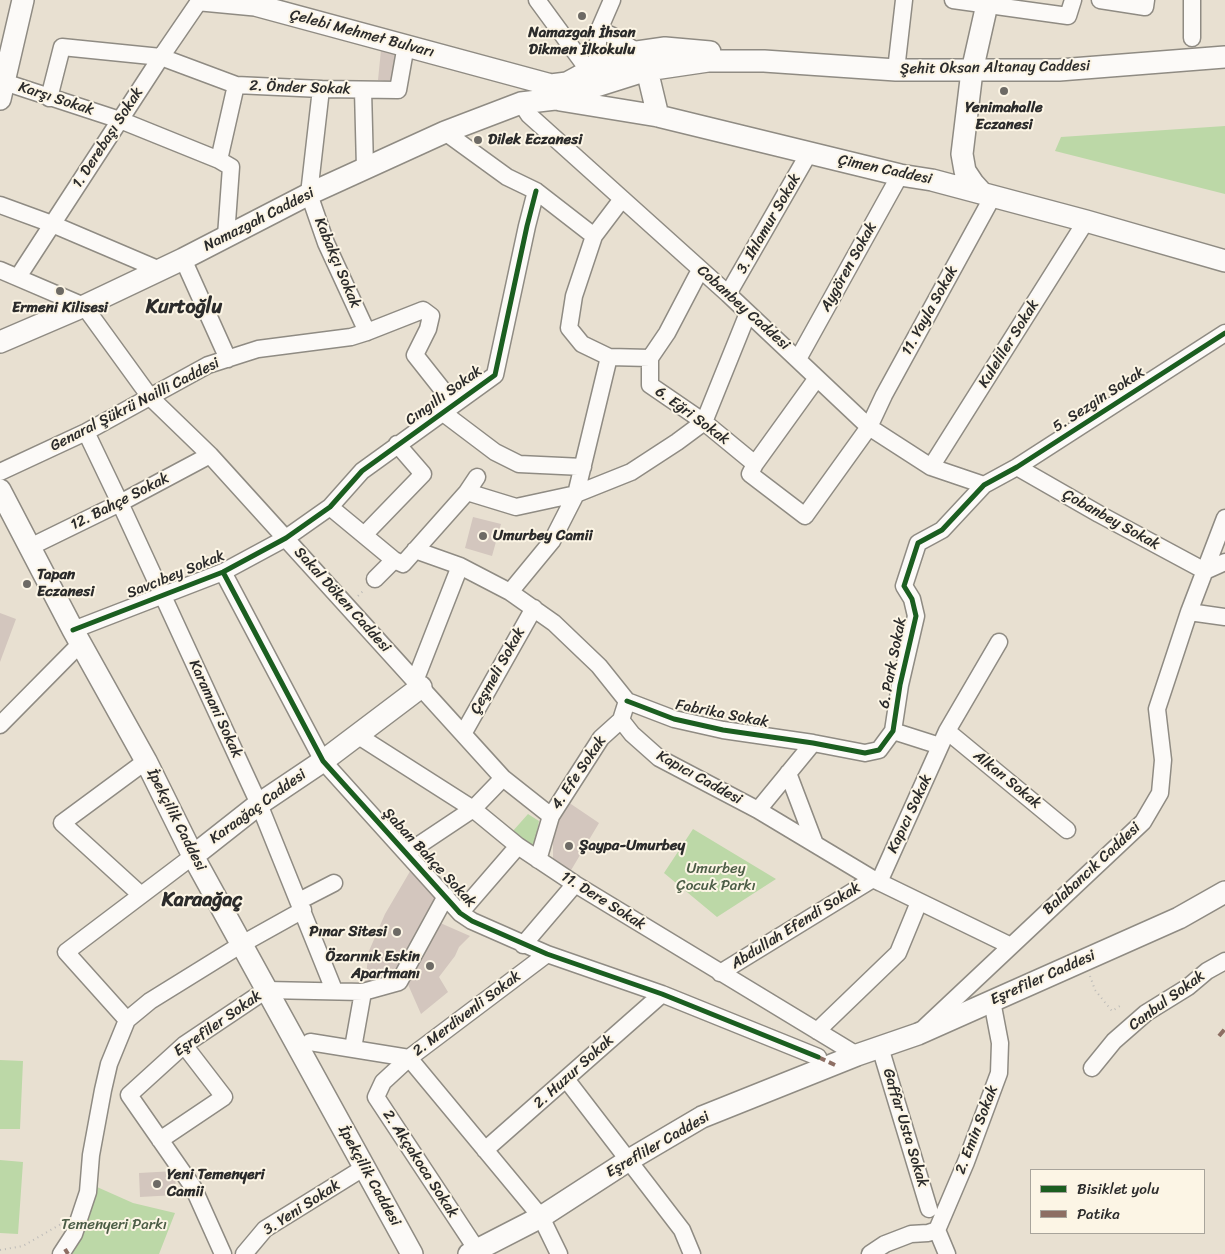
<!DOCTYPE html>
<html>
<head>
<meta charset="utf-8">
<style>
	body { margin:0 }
	#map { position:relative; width:1225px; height:1254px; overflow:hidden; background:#e8e0d1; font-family:Sriracha,sans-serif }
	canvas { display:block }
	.legend { position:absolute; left:1030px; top:1169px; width:175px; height:65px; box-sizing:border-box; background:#fcf5e5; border:1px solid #a8a49b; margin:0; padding:6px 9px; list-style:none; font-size:15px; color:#2b2b2b }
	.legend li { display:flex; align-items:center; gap:10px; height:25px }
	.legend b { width:25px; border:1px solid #a8a49b }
</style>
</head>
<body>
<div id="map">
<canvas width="1225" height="1254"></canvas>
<ul class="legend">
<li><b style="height:6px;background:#1b5e20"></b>Bisiklet yolu</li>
<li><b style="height:6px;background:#8d6e63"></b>Patika</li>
</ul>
</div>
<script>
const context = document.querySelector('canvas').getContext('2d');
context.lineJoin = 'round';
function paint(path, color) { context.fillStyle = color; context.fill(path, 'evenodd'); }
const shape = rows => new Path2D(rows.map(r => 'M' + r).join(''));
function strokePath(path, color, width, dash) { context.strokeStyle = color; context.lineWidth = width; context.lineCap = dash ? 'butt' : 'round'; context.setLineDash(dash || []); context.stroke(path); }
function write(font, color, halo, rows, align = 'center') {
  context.font = font + ' Sriracha,sans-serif'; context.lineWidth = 4; context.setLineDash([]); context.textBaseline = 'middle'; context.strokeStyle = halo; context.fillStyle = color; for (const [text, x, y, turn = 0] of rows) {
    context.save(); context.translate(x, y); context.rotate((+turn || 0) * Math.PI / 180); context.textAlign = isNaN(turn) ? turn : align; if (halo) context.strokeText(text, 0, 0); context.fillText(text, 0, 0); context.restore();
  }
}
paint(shape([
	[1225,126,1225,194,1055,151,1061,137],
	[528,814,539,821,534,847,512,832],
	[693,829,776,879,717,917,664,873],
	[0,1060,23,1061,20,1129,0,1129],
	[0,1160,23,1162,18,1234,0,1233],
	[97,1187,133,1203,175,1213,159,1254,69,1254]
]), '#bcd8a7');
paint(shape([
	[381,50,401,53,397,83,378,80],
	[473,517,501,524,492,556,465,548],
	[0,613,16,619,0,662],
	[568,802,599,823,570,872,553,862,553,831],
	[412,868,438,894,390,981,365,982,369,951,385,914],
	[438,922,470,936,459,947,455,956,439,977,448,992,421,1014,406,980],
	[175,1171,176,1195,140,1197,139,1173]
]), '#d3c6be');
const minor = shape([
	[537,0,589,71],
	[953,0,1068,16,1073,0],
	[1100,0,1145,7,1146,0],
	[599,30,613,36,637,52],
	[1192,38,1192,0],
	[596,69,599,30,612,0],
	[896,70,904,0],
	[4,82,120,120,219,160,231,167,226,236],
	[321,89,309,194,326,243,367,332],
	[363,90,365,168],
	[49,98,62,47,161,57,236,85,321,89,398,90,406,45],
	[521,103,529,115,728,294,869,427,931,467,984,485],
	[445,132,507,177,536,191,594,236],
	[219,160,236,85],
	[0,205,52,224,160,270],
	[183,259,228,359],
	[0,270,84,306,150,397,210,455,503,778,551,816],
	[18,277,161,57,200,0],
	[728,294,809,153],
	[609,357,650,358,667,333,700,270],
	[650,358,650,385,704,422,755,464],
	[798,359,900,175],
	[817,378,755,464,750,474,805,516,869,427,884,395,993,196],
	[442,412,495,452,519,464,583,467],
	[86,432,120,503,259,804,334,990],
	[931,467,1086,221],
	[1017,467,1099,514,1205,571,1225,562],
	[0,472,86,432,208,365,258,349,351,337,367,332,423,310,431,316,428,329,415,355,453,403],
	[467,492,477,477],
	[330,507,394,560,403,564,467,492,516,507,576,494,631,472,677,442,704,422,748,313],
	[364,535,423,474,397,444],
	[30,547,120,503,210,455],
	[415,550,460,566,510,592,554,623,599,666,627,701,621,720,632,734,659,758,758,810,873,879,1011,946],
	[223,572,323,761,460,913,472,921,547,954,662,994,818,1057],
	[375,579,394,560],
	[510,592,552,541,576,494,609,357,582,344,569,328,574,296,594,236,622,199],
	[1189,612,1225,617],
	[73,630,223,572,286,538,330,507,362,471,495,375,527,226,536,191],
	[415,681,460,566],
	[627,701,674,719,723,730,813,743,865,753,879,750,893,731,900,685,916,616,912,599,904,586,918,543,942,530,984,485,1017,467,1225,333],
	[0,725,80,644],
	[893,731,940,746],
	[947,731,1067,830],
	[463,734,534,608],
	[357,735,473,809,518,846,575,884,857,1055],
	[788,773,815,844],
	[758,810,813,743],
	[407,853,473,809,503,778],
	[538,860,551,816,601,738,621,720],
	[879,882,947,731,999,642],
	[141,895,62,823,146,761],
	[299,901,334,883],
	[460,913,518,846],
	[523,945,575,884],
	[720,973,873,879],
	[127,1020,66,952,193,856],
	[925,1027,1143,822,1160,793,1163,760,1157,709,1189,612,1225,518],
	[817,1031,898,953,919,902],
	[310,1042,409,1058,547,954],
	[880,1047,929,1209],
	[353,1048,363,992],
	[1092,1068,1114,1041,1146,1013,1188,987,1207,971,1225,961],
	[566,1079,682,1230,692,1254],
	[160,1140,224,1097,184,1045],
	[485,1150,662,994],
	[477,1250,376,1097,383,1082,409,1058,541,1217,559,1254],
	[61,1254,74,1234,88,1192,91,1155,103,1090,109,1064,127,1020,150,1001,242,944,303,910],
	[223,1254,193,1187,129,1095,184,1045,266,990,363,992,399,982,446,896],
	[244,1254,265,1229,365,1167],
	[870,1254,885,1244,911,1234,928,1233,937,1230],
	[947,1254,937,1230,966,1162,999,1073,1000,1043,992,1001]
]);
const major = shape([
	[202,0,255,5,551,85,567,83,589,71,637,52,665,48,710,52],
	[641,57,647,70,658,116],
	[0,99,23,0],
	[560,100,658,116,900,175,932,180,1086,221,1225,261],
	[983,194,973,183,965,171,962,154,972,71,988,0],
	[0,342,84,306,183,259,309,194,445,132,521,103,555,99,647,70,708,61,764,61,896,70,1059,70,1225,57],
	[0,490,73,630,146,761,193,856,412,1254],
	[193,856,259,804,323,761,421,687],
	[469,1254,541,1217,629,1160,702,1117,857,1055,918,1034,1179,918,1225,892]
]);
strokePath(minor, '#8f8b83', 19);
strokePath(major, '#8f8b83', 24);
strokePath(shape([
	[358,596,365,589],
	[1090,976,1095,990,1112,1011,1123,1004],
	[0,1250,23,1246,63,1223]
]), '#bdbbb8', 2, [1, 4]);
strokePath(minor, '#fcfaf8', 16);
strokePath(major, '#fcfaf8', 21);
strokePath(shape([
	[1219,1036,1225,1029],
	[818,1057,835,1065],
	[65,1249,68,1254]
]), '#8d6e63', 4, [8, 4]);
strokePath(shape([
	[223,572,323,761,460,913,472,921,547,954,662,994,818,1057],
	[73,630,223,572,286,538,330,507,362,471,495,375,527,226,536,191],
	[627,701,674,719,723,730,813,743,865,753,879,750,893,731,900,685,916,616,912,599,904,586,918,543,942,530,984,485,1017,467,1225,333]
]), '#1b5e20', 5);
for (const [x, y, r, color] of [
	[582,16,5,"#6d6a65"],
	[1004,91,5,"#6d6a65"],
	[478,140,5,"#6d6a65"],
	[60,291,5,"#6d6a65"],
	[483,536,5,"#6d6a65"],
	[27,584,5,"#6d6a65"],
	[569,846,5,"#6d6a65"],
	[397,932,5,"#6d6a65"],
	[430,966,5,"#6d6a65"],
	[157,1184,5,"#6d6a65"]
]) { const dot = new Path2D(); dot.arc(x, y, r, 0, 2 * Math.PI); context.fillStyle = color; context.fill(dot); strokePath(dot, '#fcf5e5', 2); }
write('bold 15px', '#2b2b2b', '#fcf5e5', [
	["Namazgah İhsan",582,33,"center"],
	["Dikmen İlkokulu",582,50,"center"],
	["Yenimahalle",1004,108,"center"],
	["Eczanesi",1004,125,"center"],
	["Dilek Eczanesi",488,140],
	["Ermeni Kilisesi",60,308,"center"],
	["Umurbey Camii",493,536],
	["Tapan",37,575],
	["Eczanesi",37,592],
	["Şaypa-Umurbey",579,846],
	["Pınar Sitesi",387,932,"right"],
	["Özarınık Eskin",420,957,"right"],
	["Apartmanı",420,974,"right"],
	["Yeni Temenyeri",167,1175],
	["Camii",167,1192]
], 'left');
write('15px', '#2b2b2b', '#fcf5e5', [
	["Çelebi Mehmet Bulvarı",362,34,15],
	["Şehit Oksan Altanay Caddesi",995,68,-1],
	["2. Önder Sokak",300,88,2],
	["Karşı Sokak",56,99,18],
	["1. Derebaşı Sokak",108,138,-57],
	["Çimen Caddesi",885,170,12],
	["Namazgah Caddesi",259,220,-27],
	["3. Ihlamur Sokak",769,224,-60],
	["Kabakçı Sokak",337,263,67],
	["Aygören Sokak",849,267,-61],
	["Cobanbey Caddesi",743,308,42],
	["11. Yayla Sokak",930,311,-61],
	["Kuleliler Sokak",1009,344,-58],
	["Cıngıllı Sokak",444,396,-36],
	["5. Sezgin Sokak",1099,400,-33],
	["Genaral Şükrü Nailli Caddesi",135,405,-27],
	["6. Eğri Sokak",692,416,36],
	["12. Bahçe Sokak",120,502,-27],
	["Çobanbey Sokak",1111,520,29],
	["Savcıbey Sokak",176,575,-22],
	["Sakal Döken Caddesi",342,600,48],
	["6. Park Sokak",893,663,-79],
	["Çeşmeli Sokak",498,671,-61],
	["Karamani Sokak",215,709,65],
	["Fabrika Sokak",722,714,11],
	["4. Efe Sokak",579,773,-56],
	["Kapıcı Caddesi",699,778,29],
	["Alkan Sokak",1007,780,39],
	["Karaağaç Caddesi",258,807,-36],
	["Kapıcı Sokak",910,814,-65],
	["İpekçilik Caddesi",176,820,63],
	["Şaban Bahçe Sokak",429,858,47],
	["Balabancık Caddesi",1092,869,-43],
	["11. Dere Sokak",603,901,32],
	["Abdullah Efendi Sokak",796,926,-32],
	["Eşrefiler Caddesi",1043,978,-24],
	["Canbul Sokak",1167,1001,-36],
	["2. Merdivenli Sokak",467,1014,-37],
	["Eşrefiler Sokak",218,1024,-35],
	["2. Huzur Sokak",574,1072,-42],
	["Gaffar Usta Sokak",905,1128,73],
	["2. Emin Sokak",977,1130,-69],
	["Eşrefliler Caddesi",658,1145,-30],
	["2. Akçakoca Sokak",420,1164,57],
	["İpekçilik Caddesi",369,1176,61],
	["3. Yeni Sokak",302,1208,-33]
]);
write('15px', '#4c5d46', '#fcf5e5', [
	["Umurbey",716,869],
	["Çocuk Parkı",716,886],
	["Temenyeri Parkı",114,1225]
]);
write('bold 20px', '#2b2b2b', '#fcf5e5', [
	["Kurtoğlu",184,308],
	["Karaağaç",202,901]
]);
</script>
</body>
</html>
